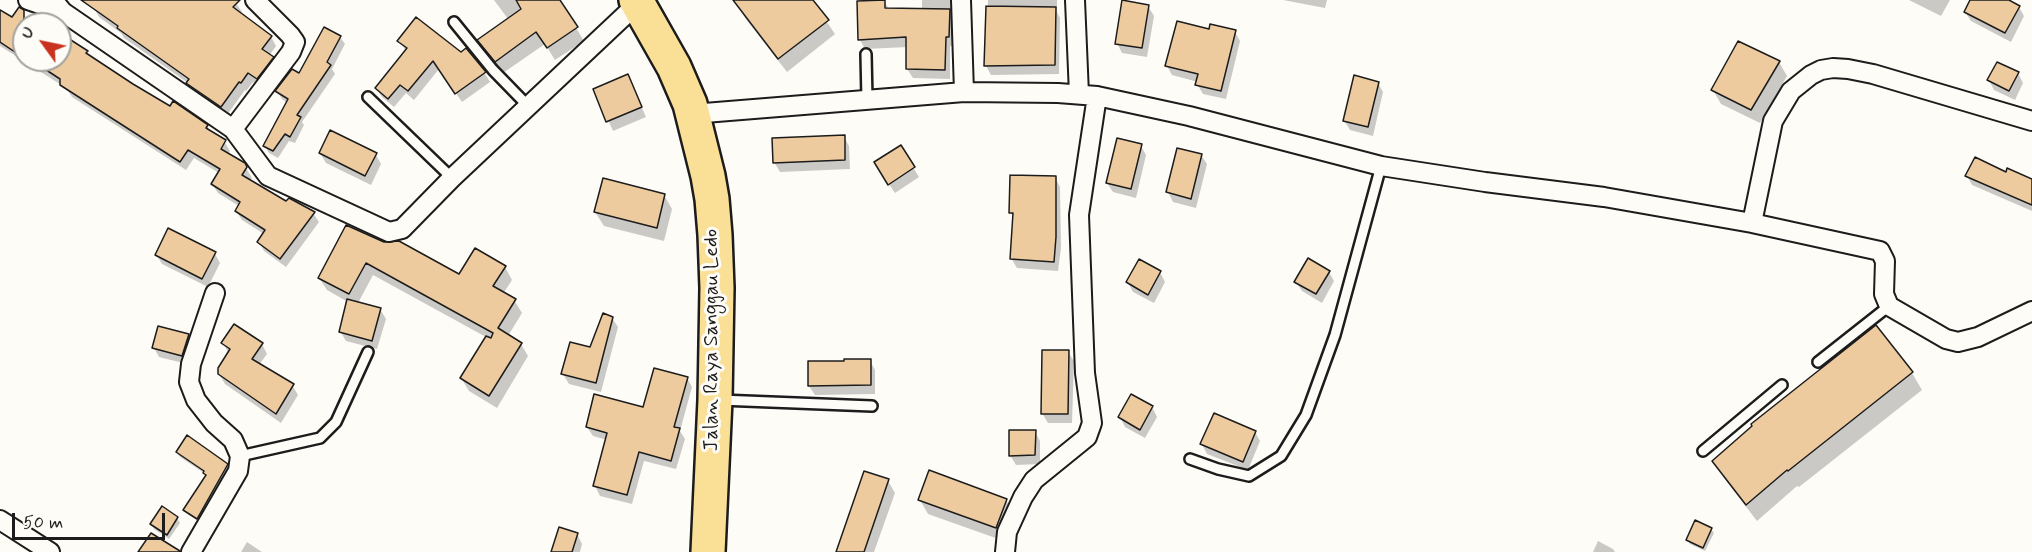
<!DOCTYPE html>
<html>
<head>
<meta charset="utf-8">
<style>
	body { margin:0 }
	#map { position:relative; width:2032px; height:552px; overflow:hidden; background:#fdfcf7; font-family:Mynerve,sans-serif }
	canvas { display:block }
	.north { position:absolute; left:12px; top:12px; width:60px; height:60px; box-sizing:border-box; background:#fdfcf7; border:2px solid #a3a29f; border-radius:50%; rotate:303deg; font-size:16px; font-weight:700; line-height:24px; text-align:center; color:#1c1c1c }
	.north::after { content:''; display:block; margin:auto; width:21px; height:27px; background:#c8321e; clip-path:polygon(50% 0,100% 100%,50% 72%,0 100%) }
	.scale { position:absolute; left:12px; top:513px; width:153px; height:27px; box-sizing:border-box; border:3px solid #1c1c1c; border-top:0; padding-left:8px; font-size:18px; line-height:21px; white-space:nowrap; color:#1c1c1c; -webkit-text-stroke:4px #fdfcf7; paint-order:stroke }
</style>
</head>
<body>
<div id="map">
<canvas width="2032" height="552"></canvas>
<div class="north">U</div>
<div class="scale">50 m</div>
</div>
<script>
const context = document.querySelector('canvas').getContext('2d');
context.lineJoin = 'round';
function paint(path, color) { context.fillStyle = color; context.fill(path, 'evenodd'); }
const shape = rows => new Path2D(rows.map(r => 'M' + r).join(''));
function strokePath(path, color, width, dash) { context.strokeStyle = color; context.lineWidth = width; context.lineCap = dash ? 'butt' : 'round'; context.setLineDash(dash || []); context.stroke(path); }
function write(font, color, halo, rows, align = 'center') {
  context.font = font + ' Mynerve,sans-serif'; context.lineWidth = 6; context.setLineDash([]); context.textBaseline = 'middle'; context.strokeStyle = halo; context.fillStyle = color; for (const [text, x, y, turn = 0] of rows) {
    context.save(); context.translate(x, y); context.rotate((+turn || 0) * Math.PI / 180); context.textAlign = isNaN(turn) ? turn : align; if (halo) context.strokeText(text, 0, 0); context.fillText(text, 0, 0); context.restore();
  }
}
paint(shape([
	[84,0,234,0,242,12,240,15,271,37,276,46,269,56,278,67,262,87,253,82,246,91,245,90,227,115,193,93,188,83,124,38,121,33,99,17,94,7],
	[494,0,559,0,584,41,555,60,545,44,503,73,486,53,479,40,508,19],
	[742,0,812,0,835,34,787,72,745,18,737,4],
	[922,0,953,0,954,46,950,46,950,79,913,78,907,69,908,47,865,49,860,40,884,1,889,9,922,10],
	[988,0,1057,0,1057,12,1060,18,1059,74,991,75,986,66],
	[1283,0,1327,0,1325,8],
	[1909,0,1950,0,1941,16],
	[1971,0,2005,0,2019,7,2024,16,2011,42,1971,21,1965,12],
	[1148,6,1154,16,1147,57,1122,53,1117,43],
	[0,12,12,19,15,15,29,24,24,24,24,60,60,60,60,38,86,52,89,56,170,108,207,126,211,133,224,141,230,151,227,155,246,168,252,178,249,181,287,203,313,213,319,222,286,267,264,251,259,242,264,234,242,220,236,211,239,206,218,193,212,184,219,173,194,158,186,170,72,97,66,88,0,46],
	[1210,31,1235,32,1240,41,1226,99,1203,94,1197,84,1198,82,1172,75,1167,66],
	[340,37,345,44,332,69,335,74,302,122,304,125,295,143,289,141,278,158,269,153,265,146,287,103,282,99,277,91,300,76],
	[399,41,484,72,490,82,462,102,439,69,414,100,406,93,394,107,382,97,376,88,406,51],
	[1779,62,1787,76,1760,123,1721,104,1713,90],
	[2018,73,2023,83,2015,100,1994,90,1989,80],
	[628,76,646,117,613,131,595,90],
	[1378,83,1383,92,1373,136,1350,130,1344,120],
	[844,137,849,146,850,169,780,172,774,162],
	[1141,146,1146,155,1136,198,1113,192,1107,183],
	[900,147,919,177,895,193,881,172],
	[320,153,376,155,381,164,371,185,326,163],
	[1201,155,1207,164,1196,208,1173,202,1168,192],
	[2006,174,2032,180,2032,211,1972,185,1967,176],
	[1055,177,1060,187,1061,248,1058,271,1017,268,1011,258,1014,220,1011,213],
	[664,195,672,209,664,241,604,226,595,212],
	[347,227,459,276,505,267,512,280,503,294,514,300,522,313,508,336,521,344,528,356,497,408,469,391,461,378,486,337,373,275,358,303,380,309,386,319,377,349,346,341,340,331,348,302,327,290,319,278],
	[156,254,215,254,220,263,208,287,162,264],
	[1160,272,1165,282,1154,303,1133,292,1128,282],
	[1329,272,1334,281,1322,303,1302,291,1296,282],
	[612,318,618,327,601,392,569,384,563,374,591,349],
	[188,336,194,345,187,364,159,357,154,348],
	[223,343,262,344,267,354,259,365,292,385,298,395,281,423,225,384,219,374,228,352],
	[1068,352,1074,361,1072,423,1048,423,1042,413],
	[870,361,875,370,875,394,815,395,809,386],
	[1912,373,1922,390,1799,487,1797,486,1757,521,1724,478,1714,461],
	[687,378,692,387,680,431,685,439,676,469,644,461,632,504,600,496,595,486,607,440,593,436,587,427,644,409],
	[1152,407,1157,417,1145,438,1125,427,1120,417],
	[1035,432,1040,441,1040,464,1016,465,1010,455],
	[1255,432,1260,441,1248,470,1207,454,1202,444],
	[177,453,226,465,229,469,200,522,188,514,185,510,207,477,204,473,180,457],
	[888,481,895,493,874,552,837,552],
	[920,500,1006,500,1014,514,1004,541,928,514],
	[162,509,177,518,180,523,169,539,154,529,152,524],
	[1711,529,1714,533,1705,551,1690,544,1688,540],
	[577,534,582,544,580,552,552,552],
	[1598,541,1613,549,1615,552,1593,552],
	[247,542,262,552,241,552]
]), '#0003');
const building = shape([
	[81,0,240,0,233,7,272,36,262,49,274,57,257,79,248,73,241,83,239,82,221,107,186,83,189,79,117,28,118,26,81,0],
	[516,0,560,0,578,27,547,48,536,32,495,62,477,40,521,9,516,0],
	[733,0,813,0,829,20,778,59,733,0],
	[885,0,885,8,950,9,949,37,946,37,945,70,906,69,906,37,858,40,857,1,885,0],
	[1122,0,1149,5,1142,48,1115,44,1122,0],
	[1970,0,2009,0,2020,6,2005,33,1964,12,1970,0],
	[986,6,1056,7,1055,65,984,66,986,6],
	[19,7,24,10,24,58,0,42,0,10,12,17,19,7],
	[416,17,461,52,466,48,486,72,455,94,433,61,408,91,400,85,388,99,375,88,407,48,397,41,416,17],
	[1177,21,1209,29,1210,24,1236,30,1221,91,1195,85,1198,74,1165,66,1177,21],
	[324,27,341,36,327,62,331,65,297,115,301,117,290,137,285,134,273,151,263,146,288,99,275,91,292,69,299,73,324,27],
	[60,33,88,51,86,53,133,84,170,106,173,101,208,125,206,128,226,140,221,149,245,163,247,167,242,175,286,201,289,198,315,212,280,259,257,242,265,230,235,211,240,202,211,184,220,169,188,150,180,162,60,85,60,79,31,60,60,60,60,33],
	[1738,41,1780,61,1751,110,1711,90,1738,41],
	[1997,62,2019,72,2009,91,1987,80,1997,62],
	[628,74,642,107,606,122,593,89,628,74],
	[1354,75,1379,82,1368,127,1343,121,1354,75],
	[330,130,377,153,365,176,319,153,330,130],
	[845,135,845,160,773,163,772,138,845,135],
	[1117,138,1142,144,1131,189,1106,183,1117,138],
	[901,145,915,167,888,185,874,162,901,145],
	[1177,148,1202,154,1191,199,1166,192,1177,148],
	[1975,157,2006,172,2007,168,2032,179,2032,205,1965,176,1975,157],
	[1010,175,1056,176,1056,237,1054,262,1010,259,1013,213,1009,213,1010,175],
	[603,178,665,194,657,228,594,212,603,178],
	[346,225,384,242,399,241,459,274,475,248,506,266,493,286,516,299,498,328,522,343,489,396,460,378,486,336,491,338,493,333,366,263,349,294,318,278,346,225],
	[168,228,216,252,202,279,155,255,168,228],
	[1308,258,1330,271,1316,294,1294,282,1308,258],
	[1139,259,1161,271,1148,295,1126,282,1139,259],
	[347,299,381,308,372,341,339,332,347,299],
	[603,313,613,317,596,383,561,374,570,342,590,347,603,313],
	[234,324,263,343,252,359,294,384,276,414,218,374,218,368,230,349,221,343,234,324],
	[1876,325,1913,372,1788,471,1787,470,1746,505,1712,461,1752,426,1751,424,1876,325],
	[158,326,189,334,182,356,152,348,158,326],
	[1042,350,1069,350,1068,414,1041,414,1042,350],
	[844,359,871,359,871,385,808,386,808,361,844,361,844,359],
	[654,368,688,377,674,427,680,428,671,461,639,452,627,495,593,486,607,433,586,427,594,394,643,407,654,368],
	[1131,394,1153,406,1140,430,1118,417,1131,394],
	[1214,413,1256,431,1243,462,1200,444,1214,413],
	[1009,430,1036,430,1035,455,1009,456,1009,430],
	[187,435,228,464,197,519,183,510,206,475,203,473,204,471,176,452,187,435],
	[929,470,1007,499,996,528,918,500,929,470],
	[864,471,889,479,864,552,836,552,864,471],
	[162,506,178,517,167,535,150,524,162,506],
	[1695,520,1712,528,1703,548,1686,540,1695,520],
	[559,527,578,533,572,552,551,552,559,527],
	[151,533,180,551,180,552,138,552,151,533]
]);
paint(building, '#eecb9f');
strokePath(building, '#1c1c1c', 1.5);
const lane = shape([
	[454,22,493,70,529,107],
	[866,54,867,100],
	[368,97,452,178],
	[1818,362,1889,306],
	[720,400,872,406],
	[1703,451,1782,385],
	[240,456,320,438,336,422,368,352],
	[1190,459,1218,469,1249,476,1281,456,1306,415,1335,335,1381,166]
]);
const street = shape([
	[28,0,63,12],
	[53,0,63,12,233,129,268,176,389,232,402,229,452,178,638,3],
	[961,0,964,92],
	[1075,0,1079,94],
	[692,114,964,92,1058,93,1097,96,1189,116,1381,166,1485,182,1604,197,1752,223,1880,251,1885,261,1884,294,1889,306,1946,339,1958,342,1978,337,2032,311],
	[233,129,291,52,295,42,290,35,255,0],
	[1752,223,1773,121,1791,91,1811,75,1821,70,1833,68,1848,69,1873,74,2032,121],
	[0,520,50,552],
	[191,552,238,471,240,456,233,440,214,423,196,400,189,382,191,364,215,293],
	[1005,552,1007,532,1023,497,1034,480,1087,437,1092,423,1085,373,1079,215,1097,96]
]);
const highway = shape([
	[636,0,674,67,690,104,708,176,712,199,715,235,717,288,715,400,708,552]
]);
strokePath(lane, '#1c1c1c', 14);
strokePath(street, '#1c1c1c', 22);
strokePath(highway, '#1c1c1c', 38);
strokePath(lane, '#fdfcf7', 9);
strokePath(street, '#fdfcf7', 18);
strokePath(highway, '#fadf96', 33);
write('20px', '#1c1c1c', '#fdfcf7', [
	["Jalan Raya Sanggau Ledo",713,340,-90]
]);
</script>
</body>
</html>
